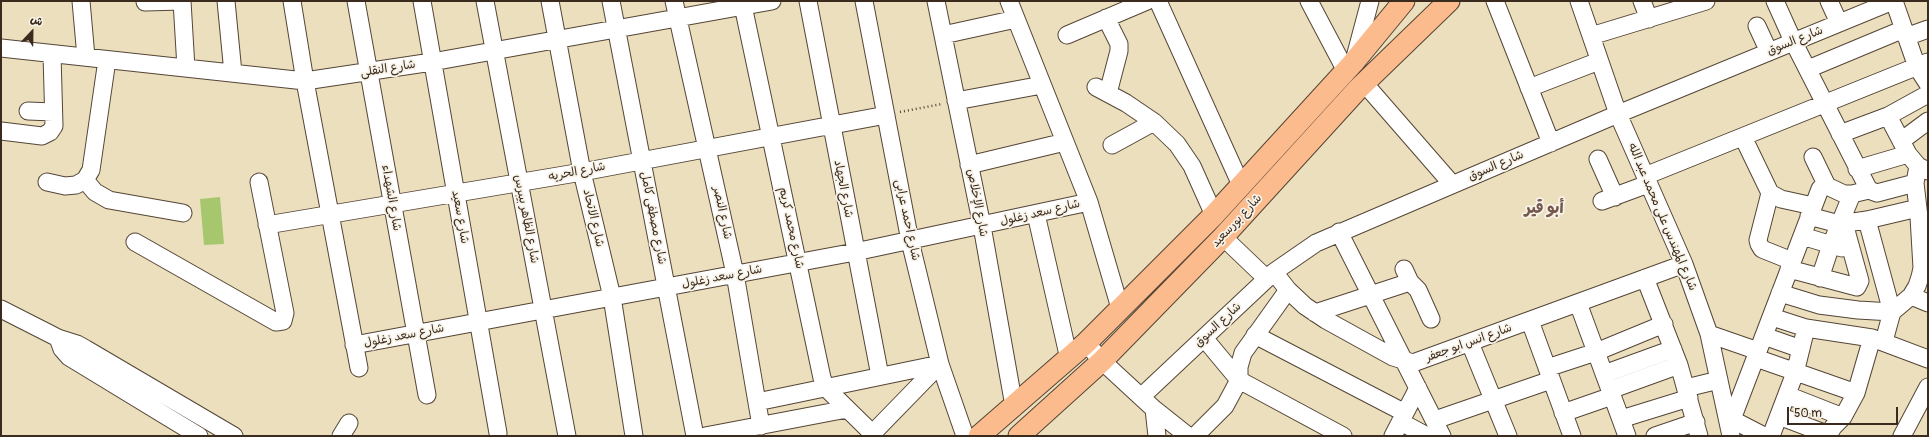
<!DOCTYPE html>
<html>
<head>
<meta charset="utf-8">
<style>
	body { margin:0 }
	#map { position:relative; width:1929px; height:437px; overflow:hidden; background:#ebdfbd; font-family:Pangolin,"Playpen Sans Arabic",sans-serif }
	canvas { display:block }
	.frame { position:absolute; inset:0; border:2px solid #3b2a1e; pointer-events:none }
	.north { position:absolute; left:12px; top:12px; width:40px; height:40px; -webkit-text-stroke:3px #f7f3e8; paint-order:stroke; rotate:22deg; font-size:11px; font-weight:700; line-height:16px; text-align:center; color:#3b2a1e }
	.north::after { content:''; display:block; margin:auto; width:14px; height:18px; background:#3b2a1e; clip-path:polygon(50% 0,100% 100%,50% 72%,0 100%) }
	.scale { position:absolute; left:1787px; top:407px; width:111px; height:18px; box-sizing:border-box; border:2px solid #3b2a1e; border-top:0; padding-left:5px; font-size:12px; line-height:14px; white-space:nowrap; color:#3b2a1e; -webkit-text-stroke:3px #f7f3e8; paint-order:stroke }
</style>
</head>
<body>
<div id="map">
<canvas width="1929" height="437"></canvas>
<div class="frame"></div>
<div class="north">ش</div>
<div class="scale">50 m</div>
</div>
<script>
const context = document.querySelector('canvas').getContext('2d');
context.lineJoin = 'round';
function paint(path, color) { context.fillStyle = color; context.fill(path, 'evenodd'); }
const shape = rows => new Path2D(rows.map(r => 'M' + r).join(''));
function strokePath(path, color, width, dash) { context.strokeStyle = color; context.lineWidth = width; context.lineCap = dash ? 'butt' : 'round'; context.setLineDash(dash || []); context.stroke(path); }
function write(font, color, halo, rows, align = 'center') {
  context.font = font + ' Pangolin,"Playpen Sans Arabic",sans-serif'; context.lineWidth = 3.5; context.setLineDash([]); context.textBaseline = 'middle'; context.strokeStyle = halo; context.fillStyle = color; for (const [text, x, y, turn = 0] of rows) {
    context.save(); context.translate(x, y); context.rotate((+turn || 0) * Math.PI / 180); context.textAlign = isNaN(turn) ? turn : align; if (halo) context.strokeText(text, 0, 0); context.fillText(text, 0, 0); context.restore();
  }
}
paint(shape([
	[220,197,224,244,204,245,200,199]
]), '#a7c76f');
const minor = shape([
	[81,1,86,57],
	[182,1,186,68],
	[226,1,233,73],
	[292,1,305,81,359,368],
	[356,1,427,395],
	[422,1,498,433],
	[485,1,567,436],
	[550,1,582,172,612,297,634,436],
	[611,1,695,436],
	[674,1,735,274,761,426],
	[742,1,822,378,826,388,875,436],
	[808,1,880,376],
	[864,1,910,241,940,364,965,436],
	[936,1,982,226,1014,406],
	[1009,1,1089,202,1120,308],
	[1158,1,1241,185],
	[1309,1,1346,71],
	[1495,1,1551,143],
	[1579,1,1618,114,1684,264,1709,334,1731,436],
	[1642,1,1649,19],
	[1775,1,1793,41,1869,190,1877,193,1915,183],
	[1829,1,1839,23],
	[1894,1,1917,67,1928,84],
	[145,2,182,1],
	[1106,18,1119,44,1119,51,1108,93],
	[1757,26,1769,52],
	[943,35,1016,19],
	[1067,35,1147,1],
	[1591,36,1706,1],
	[1906,37,1928,29],
	[1,48,305,81,432,62,772,1],
	[1354,61,1370,1],
	[1808,69,1904,29],
	[1364,83,1452,184],
	[1096,87,1126,103,1154,122,1177,144,1192,166,1214,215],
	[1529,88,1599,61],
	[956,101,1042,85],
	[28,111,53,112],
	[1888,116,1908,154,1918,166,1928,171],
	[1,131,42,136,50,132,54,126,52,54],
	[1840,134,1888,116,1928,94],
	[1743,137,1770,193,1781,199,1813,206],
	[1901,141,1928,121],
	[1112,145,1154,122],
	[1813,157,1827,186],
	[1598,159,1615,197],
	[969,165,1065,142],
	[1857,169,1908,154],
	[1645,176,1928,62],
	[85,180,95,192,109,200,183,213],
	[47,182,65,186,76,185,85,180,91,170,107,60],
	[1770,193,1758,240,1759,244,1762,249,1792,261],
	[1602,201,1648,184],
	[1036,214,1069,359],
	[1809,216,1839,224,1867,220,1918,208],
	[267,225,582,172,886,115],
	[1339,232,1442,436],
	[1802,236,1842,248],
	[1223,237,1267,279],
	[135,242,276,322,283,321,285,313,259,182],
	[1404,269,1410,282,1418,290,1431,319],
	[1789,269,1857,287,1860,281,1847,234,1839,224],
	[1274,272,1288,290,1305,306,1326,320,1393,357,1413,363,1684,264],
	[1645,278,1679,365,1699,436],
	[1820,278,1831,245,1852,194],
	[1780,293,1819,305,1858,310,1892,312,1867,220],
	[1911,296,1928,303],
	[1578,303,1627,436],
	[1,309,58,338,77,344,86,349,234,436],
	[1315,313,1410,282],
	[1772,317,1806,328,1872,338,1928,359],
	[1530,321,1572,436],
	[1709,334,1758,351],
	[1255,335,1405,413],
	[1764,336,1801,349],
	[58,338,62,349,69,357,199,436],
	[1204,338,1239,380,1343,436],
	[1884,341,1892,312,1911,296,1917,286,1920,277,1922,268,1919,217,1915,183,1918,166],
	[1086,343,1102,361,1154,409,1188,436],
	[1470,343,1508,436],
	[354,345,855,252,1089,202],
	[1756,358,1856,393],
	[1547,368,1596,352,1664,324],
	[1604,374,1673,349],
	[1686,388,1719,380],
	[1610,390,1679,365],
	[1787,395,1843,417],
	[1141,397,1274,272,1316,243,1618,114,1893,1],
	[757,402,940,364],
	[1154,409,1157,436],
	[1563,413,1612,396],
	[1779,416,1829,435],
	[1621,419,1689,398],
	[1435,420,1551,380],
	[1733,420,1764,436],
	[1401,422,1427,436],
	[1729,427,1820,189,1822,187,1827,186,1844,194,1852,194,1869,190],
	[341,436,349,423],
	[705,436,847,409],
	[870,436,940,364],
	[1195,436,1225,406,1239,380,1239,367,1243,353,1288,290],
	[1393,436,1418,388],
	[1655,436,1696,422],
	[1771,436,1795,373,1806,328],
	[1828,436,1833,427,1843,417,1856,393,1872,338],
	[1902,436,1928,387]
]);
const major = shape([
	[979,436,1086,343,1214,215,1353,63,1404,1],
	[1019,436,1102,361,1223,237,1358,89,1449,1]
]);
strokePath(minor, '#554536', 19);
strokePath(major, '#554536', 23);
strokePath(shape([
	[900,112,942,104]
]), '#554536', 2.5, [1, 3]);
strokePath(minor, '#fff', 17);
strokePath(major, '#fbbb8d', 21);
write('12px', '#3b2a1e', '#f7f3e8', [
	["شارع السوق",1795,41,-22],
	["شارع النقلى",388,69,-9],
	["شارع السوق",1496,166,-23],
	["شارع الحريه",577,172,-11],
	["شارع الجهاد",843,189,79],
	["شارع الشهداء",391,198,80],
	["شارع الإخلاص",977,203,79],
	["شارع النصر",722,213,78],
	["شارع سعد زغلول",1040,213,-13],
	["شارع سعيد",460,217,80],
	["شارع المهندس على محمد عبد الله",1662,217,67],
	["شارع الاتحاد",593,218,77],
	["شارع مصطفى كامل",653,218,79],
	["شارع الظاهر بيبرس",526,219,79],
	["شارع احمد عرابى",907,220,78],
	["شارع بورسعيد",1237,221,-47],
	["شارع محمد كريم",791,228,78],
	["شارع سعد زغلول",722,277,-11],
	["شارع السوق",1218,325,-43],
	["شارع سعد زغلول",404,336,-11],
	["شارع انس ابو جعفر",1469,343,-20]
]);
write('bold 16px', '#75574d', '#f7f3e8', [
	["أبو قير",1544,209]
]);
</script>
</body>
</html>
